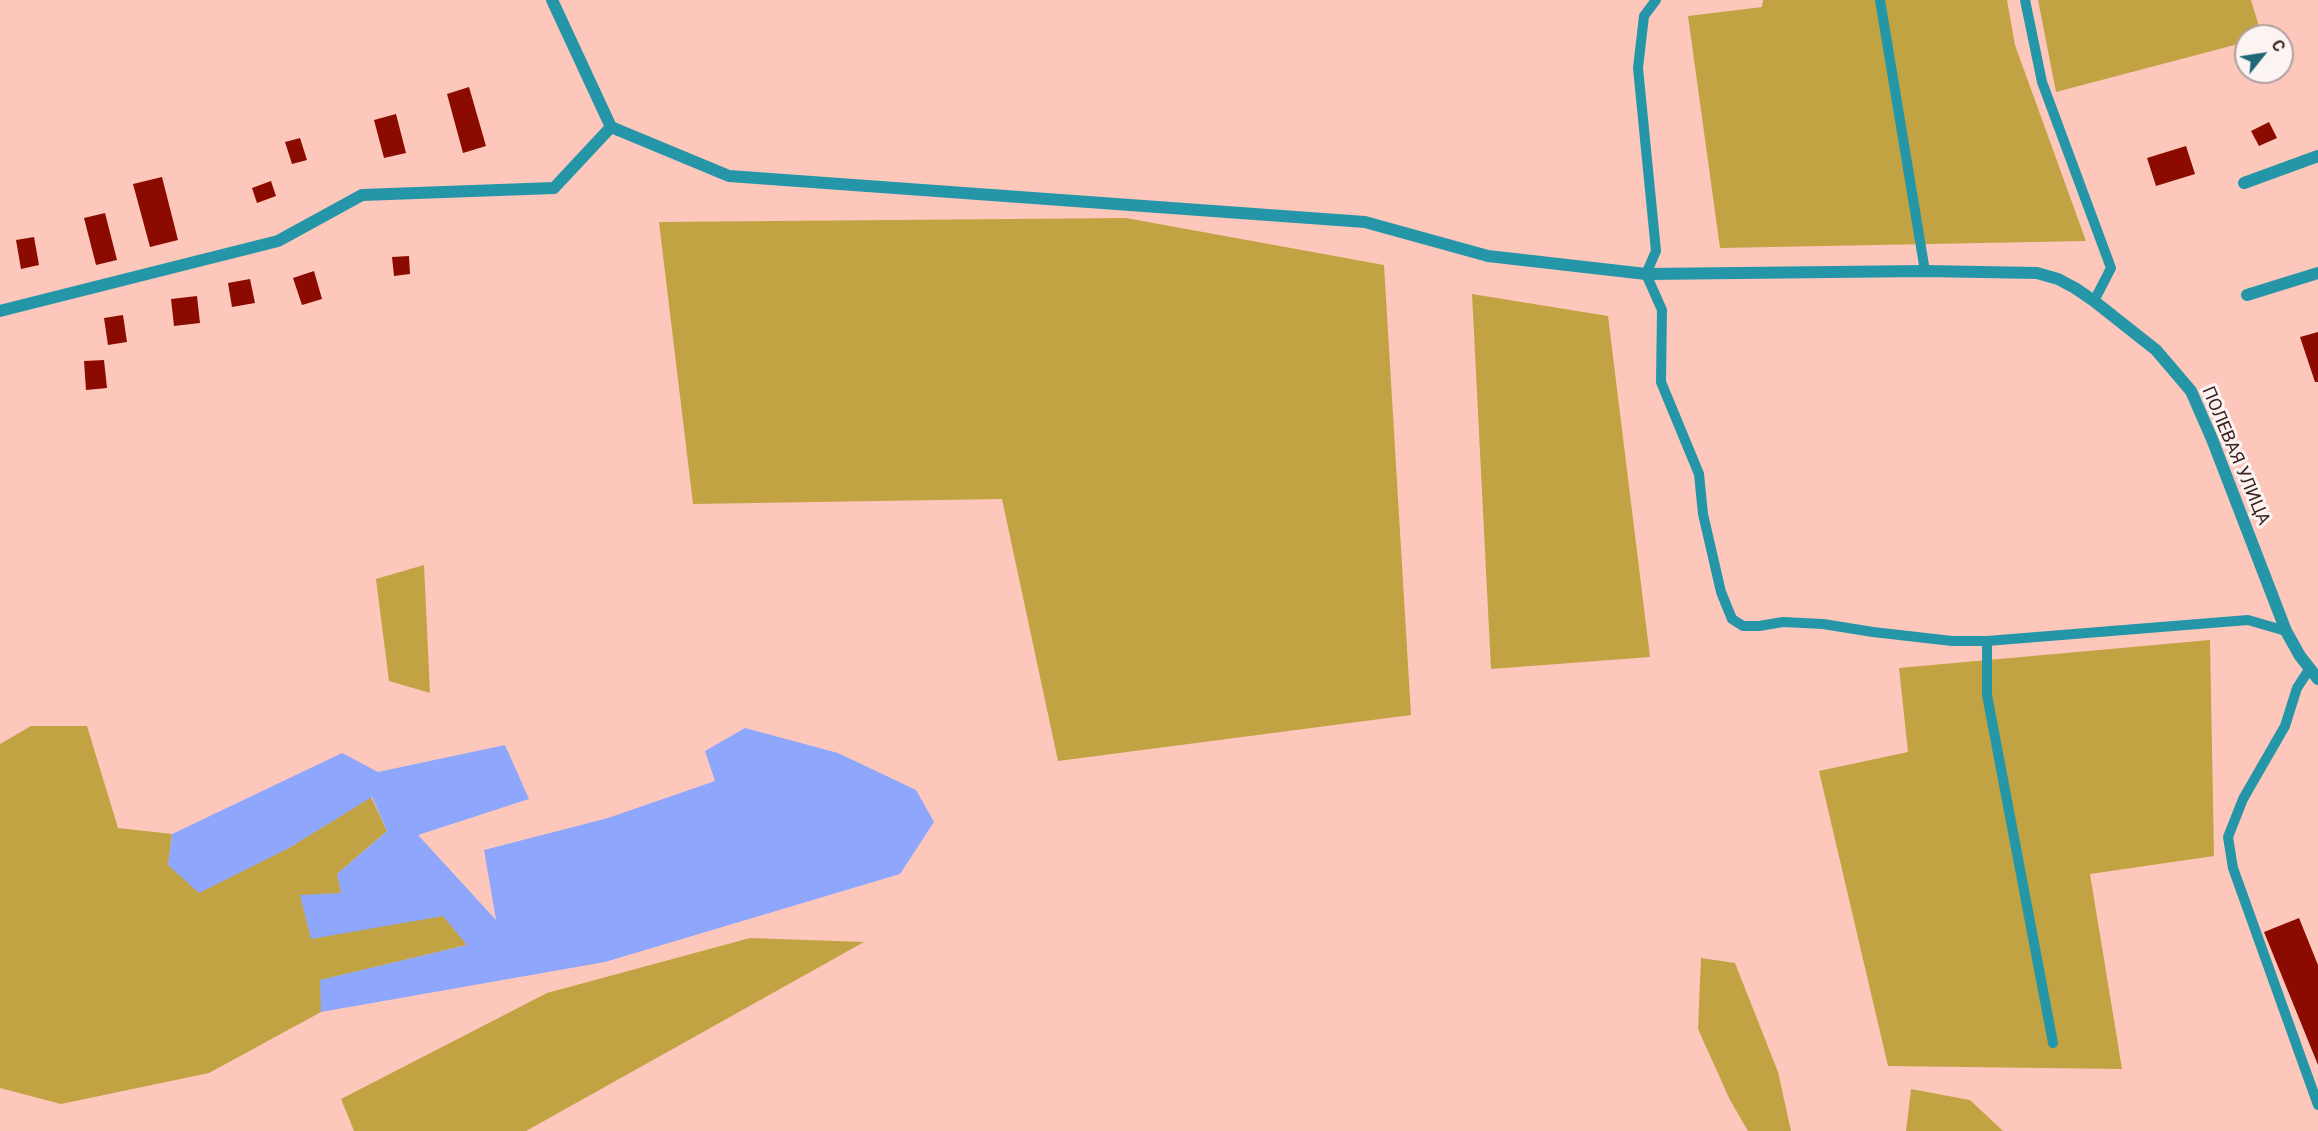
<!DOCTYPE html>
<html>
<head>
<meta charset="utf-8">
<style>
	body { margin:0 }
	#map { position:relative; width:2318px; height:1131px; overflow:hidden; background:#fdc7bc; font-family:Roboto,sans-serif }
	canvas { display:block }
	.north { position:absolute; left:2234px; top:24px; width:60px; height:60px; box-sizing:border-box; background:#fcf4f3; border:2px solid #b0a09e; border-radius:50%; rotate:60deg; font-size:16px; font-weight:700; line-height:24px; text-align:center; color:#3d231f }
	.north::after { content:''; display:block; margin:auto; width:21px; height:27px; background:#1f6875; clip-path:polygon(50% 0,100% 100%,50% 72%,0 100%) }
</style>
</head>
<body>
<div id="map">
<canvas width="2318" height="1131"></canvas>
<div class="north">С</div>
</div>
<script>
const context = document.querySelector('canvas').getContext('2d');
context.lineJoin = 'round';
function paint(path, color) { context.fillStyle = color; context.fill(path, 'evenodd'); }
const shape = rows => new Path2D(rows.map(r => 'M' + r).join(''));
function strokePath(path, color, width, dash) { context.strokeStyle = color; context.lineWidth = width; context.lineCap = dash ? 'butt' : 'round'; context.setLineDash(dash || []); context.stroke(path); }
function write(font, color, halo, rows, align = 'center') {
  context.font = font + ' Roboto,sans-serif'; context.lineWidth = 6; context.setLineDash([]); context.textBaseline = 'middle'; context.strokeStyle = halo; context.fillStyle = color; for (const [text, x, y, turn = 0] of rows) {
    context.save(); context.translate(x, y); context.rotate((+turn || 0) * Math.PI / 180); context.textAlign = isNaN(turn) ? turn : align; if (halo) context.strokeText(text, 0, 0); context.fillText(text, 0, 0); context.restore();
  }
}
paint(shape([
	[1763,0,2007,0,2015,45,2086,241,1720,248,1688,16,1762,7],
	[2038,0,2251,0,2262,36,2246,36,2246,42,2056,92],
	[1126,218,1384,265,1411,715,1058,761,1002,499,693,504,659,222],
	[1472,294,1608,316,1650,657,1491,669],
	[424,565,430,693,389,681,376,579],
	[2210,640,2214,856,2090,874,2122,1069,1888,1066,1819,771,1908,752,1899,668],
	[31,726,87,726,118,828,172,834,168,865,287,849,371,797,387,831,337,874,444,916,467,945,321,980,321,1012,209,1073,61,1104,0,1088,0,744],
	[750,938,864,942,526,1131,354,1131,341,1099,547,993],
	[1701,958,1735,963,1778,1072,1791,1131,1748,1131,1730,1100,1698,1029],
	[1911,1089,1970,1100,2003,1131,1906,1131]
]), '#c2a343');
paint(shape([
	[745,728,838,753,916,790,934,822,900,874,605,962,321,1012,320,980,467,945,443,916,311,939,300,895,341,893,337,874,387,831,372,797,287,849,199,893,168,865,172,834,342,753,378,772,505,745,529,799,418,835,496,920,484,850,608,818,715,781,705,751]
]), '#8ea7fd');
paint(shape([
	[469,87,486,146,463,153,447,94],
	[396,114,406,153,384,158,374,120],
	[2269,122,2277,138,2259,146,2251,131],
	[300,138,307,160,292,164,285,142],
	[2186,146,2195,174,2156,186,2147,158],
	[162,177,178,240,150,247,133,184],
	[271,181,276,196,257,203,252,188],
	[105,213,117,260,96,265,84,218],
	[34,237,39,265,21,269,16,240],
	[409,256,410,274,394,276,392,257],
	[314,271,322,299,302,305,293,278],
	[250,279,255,303,232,307,228,283],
	[197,296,200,323,174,326,171,299],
	[123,315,127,342,108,345,104,318],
	[2318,332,2318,382,2315,382,2300,337],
	[104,360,107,388,86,390,84,361],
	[2299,918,2318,965,2318,1065,2264,932]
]), '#8c0b00');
strokePath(shape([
	[1656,0,1644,16,1638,68,1656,251,1646,274,1662,310,1661,382,1699,474,1703,514,1721,592,1732,619,1743,626,1759,626,1783,622,1823,624,1873,632,1952,641,1987,641,2248,620,2286,631],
	[1880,0,1925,271],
	[2025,0,2042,82,2111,268,2094,301],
	[1987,641,1987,695,2053,1043],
	[2310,668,2297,688,2285,726,2243,799,2228,837,2233,868,2318,1105]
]), '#2496a8', 10);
strokePath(shape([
	[552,0,611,127],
	[2244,183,2318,156],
	[2247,295,2318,273],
	[0,311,278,241,362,195,554,188,611,127,729,176,1365,222,1488,256,1646,274,1925,271,2037,273,2058,279,2075,288,2094,301,2156,350,2191,391,2212,439,2286,631,2300,656,2318,679]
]), '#2496a8', 12);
write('18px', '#3d231f', '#fcf4f3', [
	["ПОЛЕВАЯ УЛИЦА",2235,456,67]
]);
</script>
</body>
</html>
